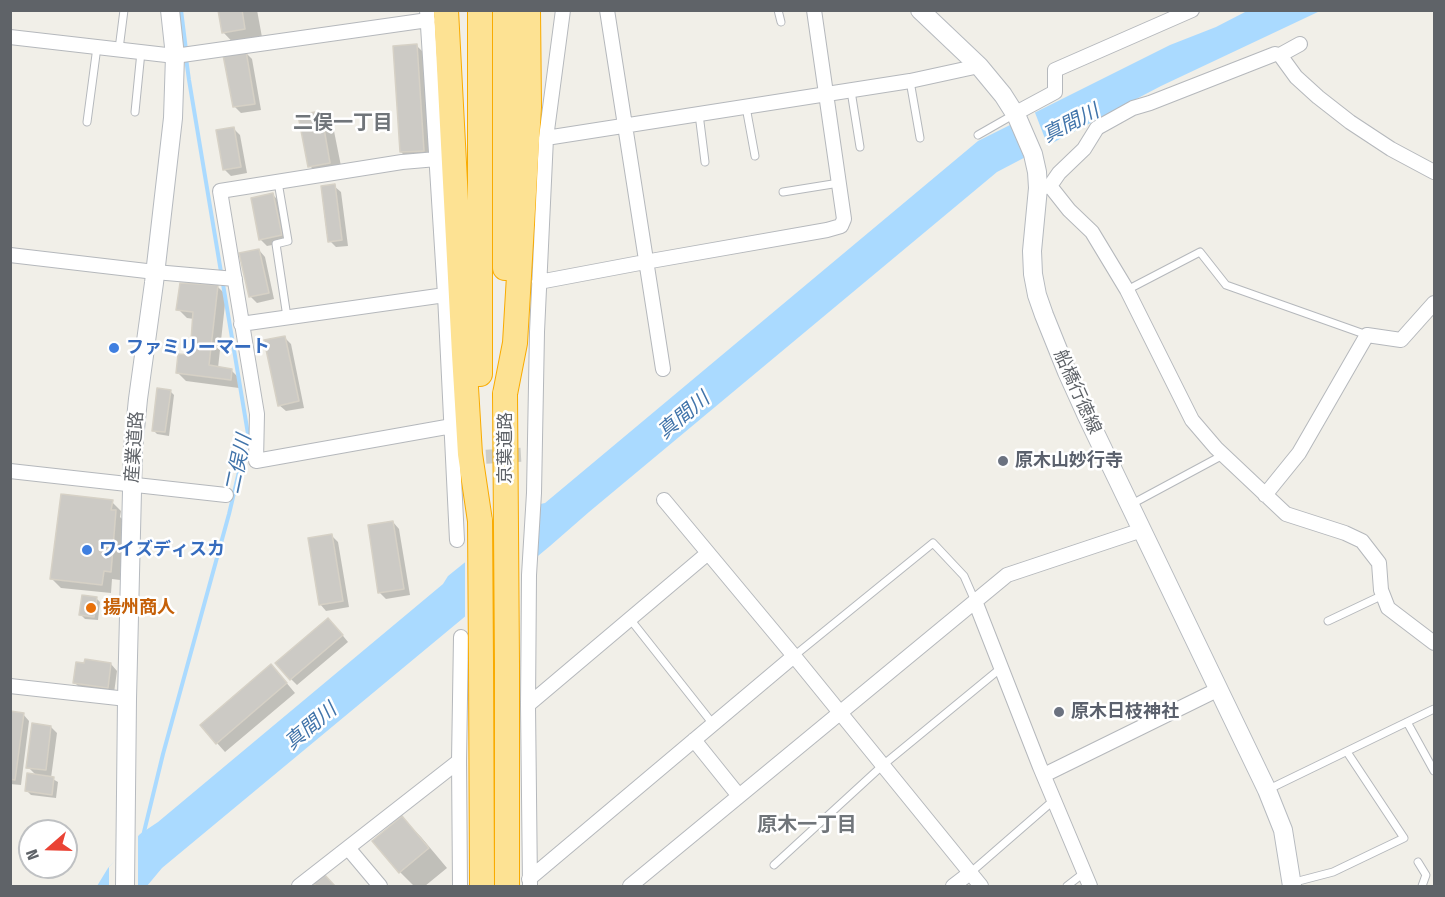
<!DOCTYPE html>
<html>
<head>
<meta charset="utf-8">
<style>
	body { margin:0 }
	#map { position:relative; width:1445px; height:897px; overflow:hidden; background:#f1efe8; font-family:"Fira Sans Condensed",sans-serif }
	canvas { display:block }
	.frame { position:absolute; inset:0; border:12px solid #5f6368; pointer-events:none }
	.north { position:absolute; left:18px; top:819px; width:60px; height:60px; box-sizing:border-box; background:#fff; border:2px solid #bfc1c3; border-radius:50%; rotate:250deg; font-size:16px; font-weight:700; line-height:24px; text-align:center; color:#5f6368 }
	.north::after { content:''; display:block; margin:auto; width:21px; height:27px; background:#ea4335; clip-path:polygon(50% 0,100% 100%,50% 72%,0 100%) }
</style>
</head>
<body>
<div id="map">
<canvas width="1445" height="897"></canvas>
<div class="frame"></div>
<div class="north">N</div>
</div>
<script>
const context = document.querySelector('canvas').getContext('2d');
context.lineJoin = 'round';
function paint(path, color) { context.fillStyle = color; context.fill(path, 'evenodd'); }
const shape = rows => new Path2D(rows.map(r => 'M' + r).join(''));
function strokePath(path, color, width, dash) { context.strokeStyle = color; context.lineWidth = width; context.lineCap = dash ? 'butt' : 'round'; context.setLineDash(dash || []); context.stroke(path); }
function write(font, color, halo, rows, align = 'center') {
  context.font = font + ' "Fira Sans Condensed","Noto Sans JP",sans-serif'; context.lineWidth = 5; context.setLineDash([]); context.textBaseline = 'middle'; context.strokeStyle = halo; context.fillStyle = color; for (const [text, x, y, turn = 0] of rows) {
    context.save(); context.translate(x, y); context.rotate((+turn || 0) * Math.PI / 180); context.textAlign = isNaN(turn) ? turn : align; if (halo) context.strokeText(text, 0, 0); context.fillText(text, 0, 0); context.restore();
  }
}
paint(shape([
	[1247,11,1320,11,1161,86,997,172,589,512,550,546,162,868,147,886,97,886,108,868,140,834,158,822,443,584,448,576,536,505,545,503,978,141,1170,45,1216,27]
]), '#aadaff');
paint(shape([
	[1034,110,1049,149,1025,160,1010,122],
	[525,510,525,571,465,621,465,559],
	[138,834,138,886,109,886,109,867]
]), '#f1efe8');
paint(shape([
	[219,10,257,10,264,48,244,51,252,59,261,110,241,113,234,106,243,53,223,32],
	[417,46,430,59,436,164,414,165,401,152],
	[320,112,333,126,343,176,323,180,310,166],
	[234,129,240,135,247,173,231,176,224,169],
	[334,186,341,192,348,246,336,247,330,241],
	[273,195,279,201,287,242,267,246,260,239],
	[259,250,265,257,274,299,257,303,250,296],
	[217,286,226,295,218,368,231,370,240,379,239,388,186,381,177,372,191,357,194,319,187,318,178,309],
	[284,337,291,344,304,408,286,411,279,405],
	[170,391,174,395,169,436,157,434,153,430],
	[112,502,121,511,120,517,124,521,120,580,112,579,111,593,61,588,52,579],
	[393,522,399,529,410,595,386,599,380,593],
	[331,535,338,542,349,607,326,611,320,604],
	[96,598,100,602,98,620,85,619,81,615],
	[335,626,348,642,297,685,291,679],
	[111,664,117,671,114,693,81,689,74,682],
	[280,675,295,693,225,752,217,743],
	[10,712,23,714,29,721,21,785,10,784],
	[51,727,57,733,51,778,58,782,56,798,31,795,27,791,37,776,28,767],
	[402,818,421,837,447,868,425,886,414,886,400,872]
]), '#0003');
strokePath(shape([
	[181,10,186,50],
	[143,836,163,754,229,514,248,434,189,80,186,58]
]), '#aadaff', 4);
const building = shape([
	[218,10,242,10,245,29,222,33,218,10],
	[417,44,424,151,400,152,393,46,417,44],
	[246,51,255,104,233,107,223,55,246,51],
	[321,111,330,163,308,167,298,115,321,111],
	[234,127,241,167,223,170,216,130,234,127],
	[335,184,342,240,328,242,321,186,335,184],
	[273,193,282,235,259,240,251,198,273,193],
	[259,249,269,293,249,297,239,253,259,249],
	[180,283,218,285,209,365,232,369,231,380,176,373,178,354,190,355,193,312,176,310,180,283],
	[285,336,299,401,278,406,264,340,285,336],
	[157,388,171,390,165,432,152,431,157,388],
	[61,494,113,500,111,510,116,510,111,572,104,571,102,585,50,579,61,494],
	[393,521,404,589,378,593,368,525,393,521],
	[332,534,343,601,319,605,308,538,332,534],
	[82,595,97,597,94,617,79,615,82,595],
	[328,618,343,635,290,680,275,663,328,618],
	[85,659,111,663,108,688,73,683,76,662,84,663,85,659],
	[271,664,287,683,216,744,200,725,271,664],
	[10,711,24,713,15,780,10,779,10,711],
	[32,723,51,726,46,770,26,768,32,723],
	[27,773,54,777,52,795,25,791,27,773],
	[402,816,429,848,399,873,372,841,402,816],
	[323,873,335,886,316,886,313,882,323,873]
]);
paint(building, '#cccac5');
strokePath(building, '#d6d1c6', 1.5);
strokePath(shape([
	[465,458,535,454]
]), '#ccccc8', 14, [14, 7]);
const lane = shape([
	[778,10,781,22],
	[119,49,124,10],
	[910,81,920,138],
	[851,91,860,147],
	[746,107,755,156],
	[135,112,141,52],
	[699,114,705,162],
	[87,122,97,47],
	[978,135,1013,115],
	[278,182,288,241,276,244,287,317],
	[783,192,839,183],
	[1127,290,1200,252,1226,285,1367,335],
	[1130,505,1223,455],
	[630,619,713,724],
	[1328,621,1383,595],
	[794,656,933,543,964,576,975,601],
	[1407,722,1434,771],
	[1267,790,1434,709],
	[1418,862,1426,875,1422,886],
	[774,865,883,765,1001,668],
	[970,873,1054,800],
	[1291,883,1333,872,1404,838,1347,752],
	[1067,886,1085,872]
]);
const street = shape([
	[427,10,445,295,457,540],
	[607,10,663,369],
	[10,37,175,56,428,20],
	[1280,55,1300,44],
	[1016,113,1055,92,1055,70,1192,10],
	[546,138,910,81,979,66],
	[437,159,402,162,220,191,257,414,256,461,452,426],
	[1050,186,1059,173,1084,149,1097,128,1133,108,1150,103,1275,54,1280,55,1296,77,1318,97,1350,122,1391,149,1434,172],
	[1038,188,1050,186,1069,210,1092,232,1127,290,1192,420,1216,448,1286,514,1345,533,1362,541,1379,563,1381,590,1388,608,1434,643],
	[10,255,155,272,235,279],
	[539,282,645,262,827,230,841,226,844,219,814,10],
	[241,324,445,295],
	[10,471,226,495],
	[1265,495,1299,453,1367,335,1401,340,1434,303],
	[664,500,794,656,981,886],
	[975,601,1040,767,1090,886],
	[10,686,127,699],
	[528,705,708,553],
	[694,740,739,796],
	[1044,775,1219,689],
	[348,848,380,886],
	[529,879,794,656],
	[299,886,459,761],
	[460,886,459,761,461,637],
	[530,886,528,705,529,575,534,493,537,332,546,138,563,10],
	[630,886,1007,575,1142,530],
	[953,886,970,873]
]);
const secondary = shape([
	[920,10,979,66,1003,95,1017,117,1033,154,1037,172,1038,188,1032,251,1033,274,1037,295,1044,315,1067,372,1086,414,1267,790,1283,830,1292,886],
	[125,886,127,699,133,449,138,399,154,283,173,118,175,56,170,10]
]);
const highway = shape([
	[446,10,464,354,470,454,480,521],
	[505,268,505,10],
	[480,374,480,10],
	[505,394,515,343,529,107,528,10],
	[481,664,482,886],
	[507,664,507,886]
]);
strokePath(lane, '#b5b8bc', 9);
strokePath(street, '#b5b8bc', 16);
strokePath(secondary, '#b6babf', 20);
strokePath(highway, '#f9ab00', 26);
strokePath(lane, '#fff', 7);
strokePath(street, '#fff', 14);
strokePath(secondary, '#fff', 18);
strokePath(highway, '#fde293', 24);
const highwayBridge = shape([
	[505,394,507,664],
	[480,521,481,664]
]);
strokePath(highwayBridge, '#f9ab00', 26, []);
strokePath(highwayBridge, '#fde293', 24);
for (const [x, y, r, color] of [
	[114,348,6,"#3f7fe0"],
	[1003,461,6,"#6b7280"],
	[87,550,6,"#3f7fe0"],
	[91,608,6,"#e8710a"],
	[1059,712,6,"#6b7280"]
]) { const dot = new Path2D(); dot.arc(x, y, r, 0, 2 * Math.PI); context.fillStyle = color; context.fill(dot); strokePath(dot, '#fff', 2); }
write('bold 18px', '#366cbe', '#fff', [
	["ファミリーマート",126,348],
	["ワイズディスカ",99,550]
], 'left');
write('18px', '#5f6368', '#fff', [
	["船橋行徳線",1077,392,66],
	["産業道路",135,447,-86],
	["京葉道路",506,448,-90]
]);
write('bold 18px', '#5b616d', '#fff', [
	["原木山妙行寺",1015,461],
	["原木日枝神社",1071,712]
], 'left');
write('bold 18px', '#c56008', '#fff', [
	["揚州商人",103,608]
], 'left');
write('bold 20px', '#70757a', '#fff', [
	["二俣一丁目",343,123],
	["原木一丁目",807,825]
]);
write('italic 20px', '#4174aa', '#fff', [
	["真間川",1071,124,-27],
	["真間川",684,416,-40],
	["二俣川",239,464,-78],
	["真間川",311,727,-40]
]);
</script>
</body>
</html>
